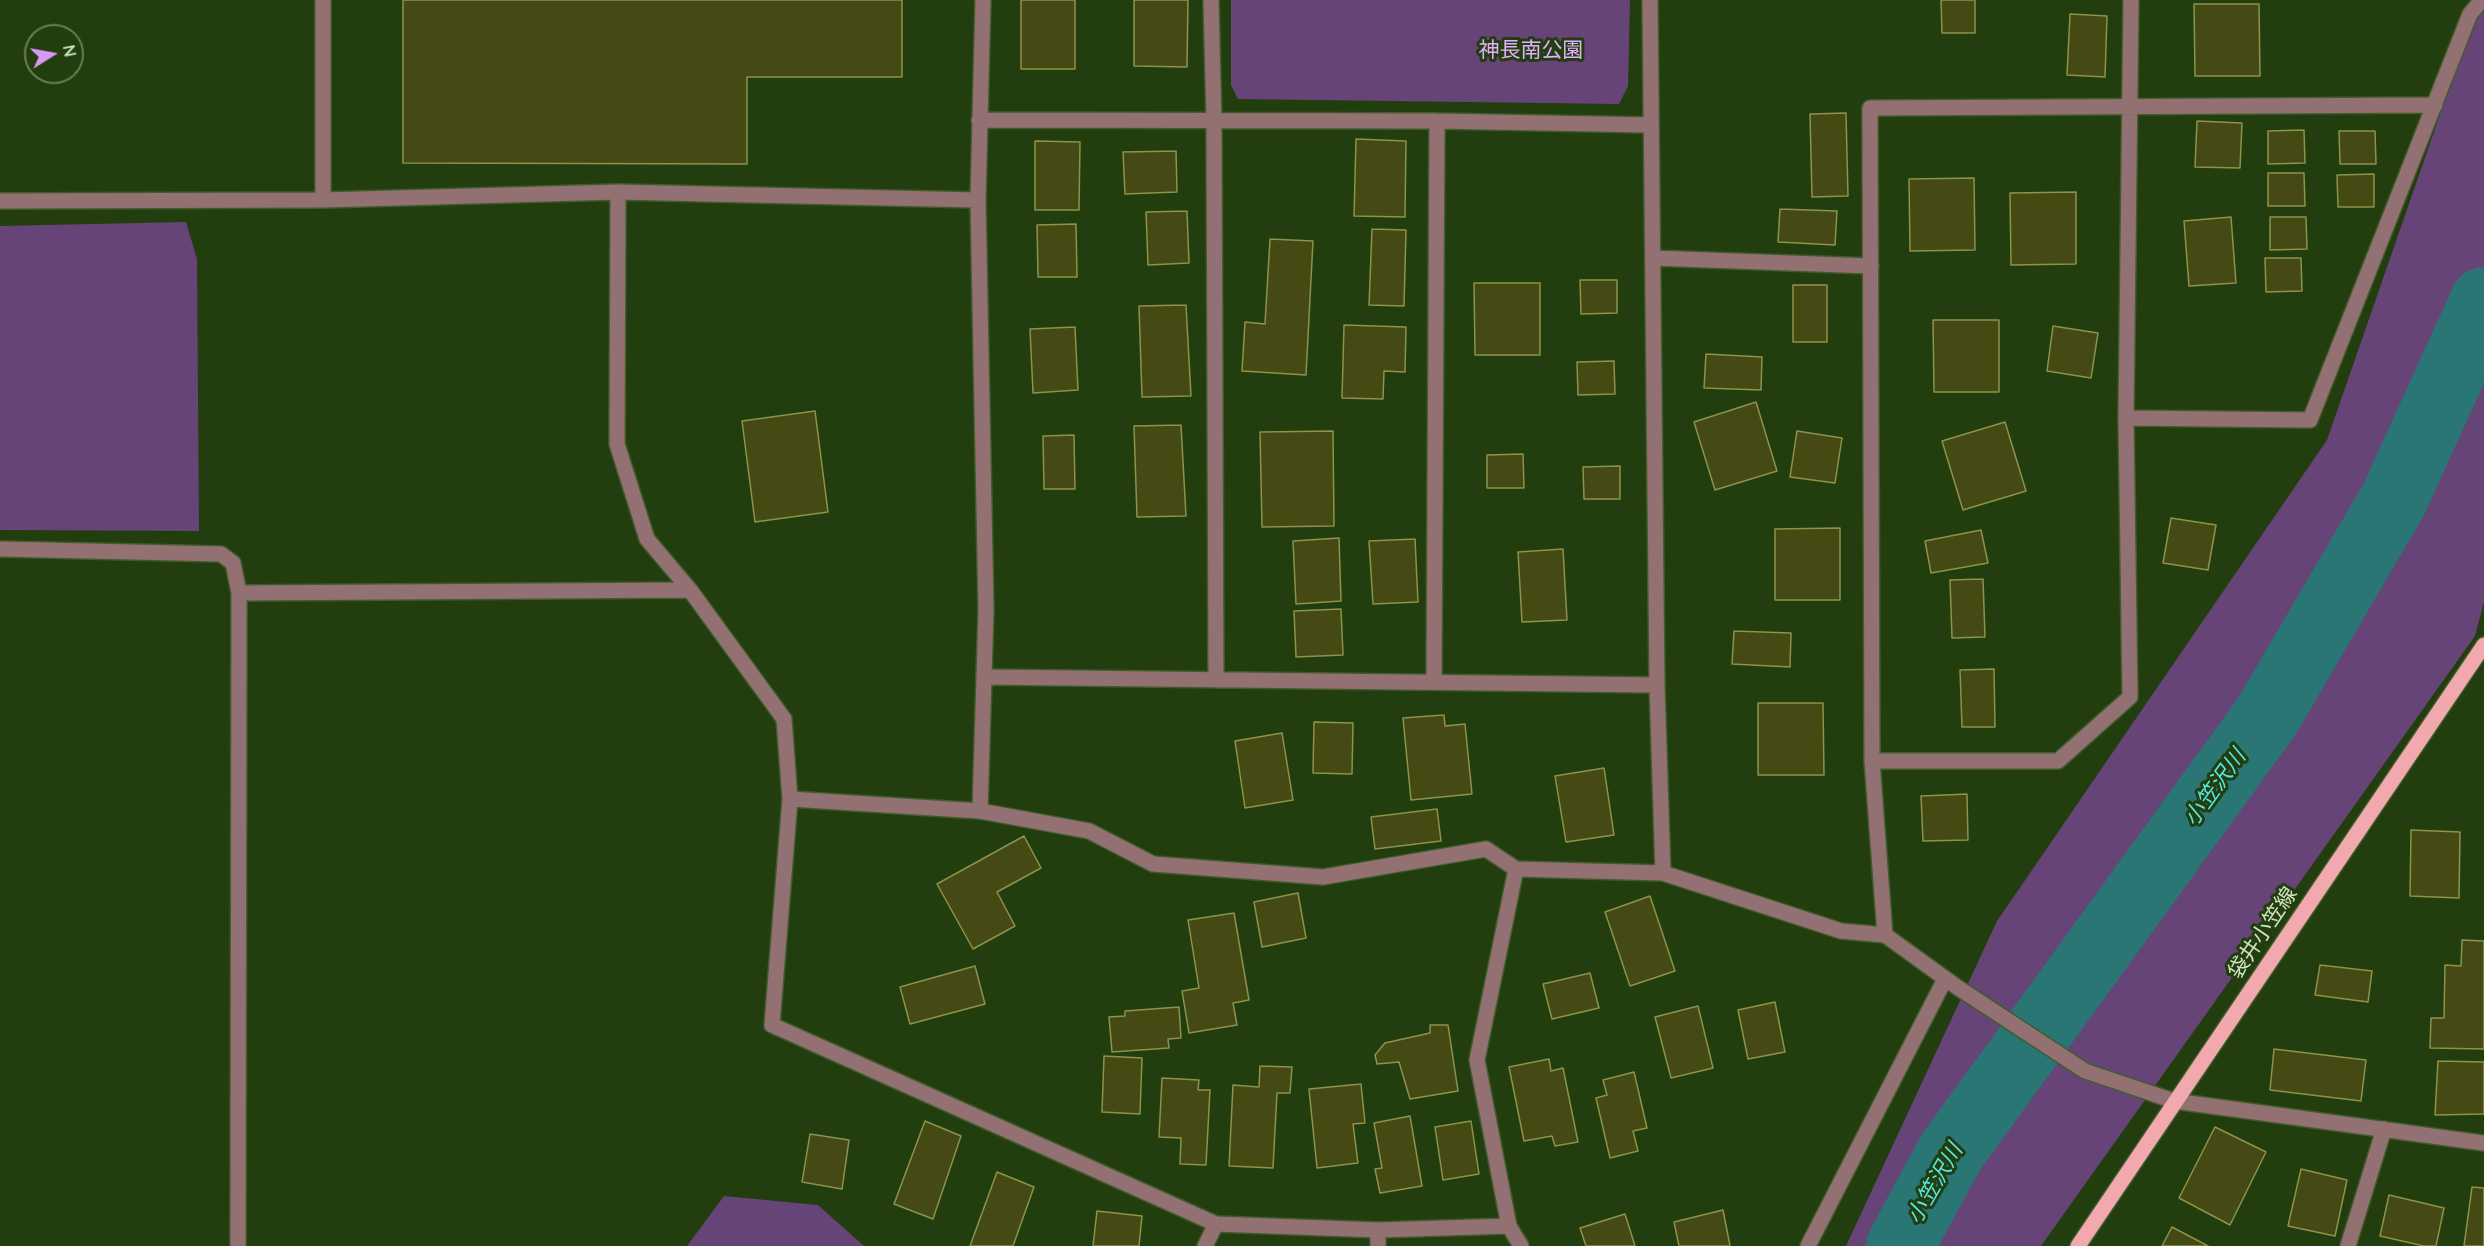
<!DOCTYPE html>
<html>
<head>
<meta charset="utf-8">
<style>
	body { margin:0 }
	#map { position:relative; width:2484px; height:1246px; overflow:hidden; background:#223d0e; font-family:Quicksand,sans-serif }
	canvas { display:block }
	.north { position:absolute; left:24px; top:24px; width:60px; height:60px; box-sizing:border-box; background:#223d0e; border:2px solid #677f56; border-radius:50%; rotate:79deg; font-size:16px; font-weight:700; line-height:24px; text-align:center; color:#cee3c2 }
	.north::after { content:''; display:block; margin:auto; width:21px; height:27px; background:#d99af7; clip-path:polygon(50% 0,100% 100%,50% 72%,0 100%) }
</style>
</head>
<body>
<div id="map">
<canvas width="2484" height="1246"></canvas>
<div class="north">N</div>
</div>
<script>
const context = document.querySelector('canvas').getContext('2d');
context.lineJoin = 'round';
function paint(path, color) { context.fillStyle = color; context.fill(path, 'evenodd'); }
const shape = rows => new Path2D(rows.map(r => 'M' + r).join(''));
function strokePath(path, color, width, dash) { context.strokeStyle = color; context.lineWidth = width; context.lineCap = dash ? 'butt' : 'round'; context.setLineDash(dash || []); context.stroke(path); }
function write(font, color, halo, rows, align = 'center') {
  context.font = font + ' Quicksand,"Noto Sans JP",sans-serif'; context.lineWidth = 6; context.setLineDash([]); context.textBaseline = 'middle'; context.strokeStyle = halo; context.fillStyle = color; for (const [text, x, y, turn = 0] of rows) {
    context.save(); context.translate(x, y); context.rotate((+turn || 0) * Math.PI / 180); context.textAlign = isNaN(turn) ? turn : align; if (halo) context.strokeText(text, 0, 0); context.fillText(text, 0, 0); context.restore();
  }
}
paint(shape([
	[1231,0,1630,0,1628,86,1619,104,1238,99,1231,85],
	[2484,0,2484,602,2475,636,2041,1246,1846,1246,1997,921,2327,440,2478,5],
	[186,222,197,259,199,531,0,530,0,226],
	[724,1196,818,1205,864,1246,687,1246]
]), '#674477');
strokePath(shape([
	[1900,1246,1951,1152,2267,716,2394,499,2484,301]
]), '#297675', 68);
const building = shape([
	[403,0,902,0,902,77,747,77,747,164,403,163,403,0],
	[1021,0,1075,0,1075,69,1021,69,1021,0],
	[1134,0,1188,0,1187,67,1134,66,1134,0],
	[1941,0,1975,0,1975,33,1942,33,1941,0],
	[2194,4,2259,4,2260,76,2195,76,2194,4],
	[2070,14,2107,16,2105,77,2067,75,2070,14],
	[1846,113,1848,196,1812,197,1810,114,1846,113],
	[2197,121,2242,123,2240,168,2195,167,2197,121],
	[2304,130,2305,163,2268,164,2268,131,2304,130],
	[2339,131,2375,131,2376,164,2340,164,2339,131],
	[1356,139,1406,141,1405,217,1354,216,1356,139],
	[1035,141,1080,142,1079,210,1035,210,1035,141],
	[1176,151,1177,192,1125,194,1123,152,1176,151],
	[2268,173,2304,173,2305,206,2268,206,2268,173],
	[2374,174,2374,207,2338,207,2337,175,2374,174],
	[1974,178,1975,250,1910,251,1909,179,1974,178],
	[2076,192,2076,264,2011,265,2010,193,2076,192],
	[1780,209,1837,211,1835,245,1778,242,1780,209],
	[1187,211,1189,263,1148,265,1146,212,1187,211],
	[2231,217,2236,283,2189,286,2184,221,2231,217],
	[2270,217,2306,217,2307,249,2270,250,2270,217],
	[1076,224,1077,277,1038,277,1037,225,1076,224],
	[1372,229,1406,230,1404,306,1369,305,1372,229],
	[1270,239,1313,241,1306,375,1242,371,1245,322,1265,324,1270,239],
	[2265,258,2301,258,2302,291,2266,292,2265,258],
	[1580,280,1617,280,1617,313,1581,314,1580,280],
	[1474,283,1540,283,1540,355,1475,355,1474,283],
	[1793,285,1827,285,1827,342,1793,342,1793,285],
	[1186,305,1191,396,1142,397,1139,306,1186,305],
	[1933,320,1999,320,1999,392,1934,392,1933,320],
	[1344,325,1406,327,1405,372,1384,371,1383,399,1342,398,1344,325],
	[2053,326,2098,333,2091,378,2047,371,2053,326],
	[1075,327,1078,390,1033,393,1030,329,1075,327],
	[1706,354,1762,357,1761,390,1704,388,1706,354],
	[1614,361,1615,394,1578,395,1577,362,1614,361],
	[1756,402,1777,471,1715,490,1694,422,1756,402],
	[815,411,828,512,755,522,742,421,815,411],
	[2005,422,2026,491,1963,510,1942,441,2005,422],
	[1181,425,1186,516,1137,517,1134,426,1181,425],
	[1333,431,1334,526,1262,527,1260,432,1333,431],
	[1797,431,1842,438,1835,483,1790,477,1797,431],
	[1074,435,1075,489,1044,489,1043,436,1074,435],
	[1523,454,1524,488,1487,488,1487,455,1523,454],
	[1620,466,1620,499,1584,499,1583,467,1620,466],
	[2171,518,2216,525,2208,570,2163,563,2171,518],
	[1840,528,1840,600,1775,600,1775,529,1840,528],
	[1981,530,1988,563,1931,573,1925,541,1981,530],
	[1339,538,1341,601,1296,604,1293,541,1339,538],
	[1415,539,1418,602,1373,604,1369,541,1415,539],
	[1563,549,1567,620,1522,622,1518,552,1563,549],
	[1983,579,1985,637,1952,638,1950,580,1983,579],
	[1341,609,1343,655,1296,657,1294,611,1341,609],
	[1734,631,1791,633,1790,667,1732,664,1734,631],
	[1994,669,1995,727,1962,727,1960,670,1994,669],
	[1758,703,1823,703,1824,775,1758,775,1758,703],
	[1444,715,1445,726,1465,724,1472,794,1411,800,1403,718,1444,715],
	[1314,722,1353,723,1352,774,1313,773,1314,722],
	[1282,733,1293,800,1245,808,1235,741,1282,733],
	[1604,768,1614,835,1566,842,1555,776,1604,768],
	[1967,794,1968,840,1923,841,1921,796,1967,794],
	[1437,809,1441,841,1375,849,1371,817,1437,809],
	[2411,830,2460,832,2459,898,2410,896,2411,830],
	[1024,836,1041,868,997,892,1015,926,973,949,937,884,1024,836],
	[1298,893,1306,938,1262,947,1254,902,1298,893],
	[1650,896,1675,971,1630,986,1605,912,1650,896],
	[1234,913,1249,1000,1233,1003,1237,1025,1189,1033,1182,991,1199,988,1188,920,1234,913],
	[2462,940,2484,941,2484,1049,2430,1048,2431,1018,2444,1018,2445,965,2461,966,2462,940],
	[2320,965,2372,971,2368,1002,2315,995,2320,965],
	[975,966,985,1004,910,1024,900,987,975,966],
	[1590,973,1599,1008,1552,1019,1543,984,1590,973],
	[1775,1002,1785,1052,1748,1059,1738,1010,1775,1002],
	[1698,1006,1713,1068,1671,1078,1655,1017,1698,1006],
	[1179,1007,1181,1038,1168,1039,1169,1048,1112,1052,1109,1017,1125,1016,1125,1011,1179,1007],
	[1430,1025,1448,1025,1458,1091,1410,1099,1399,1062,1377,1064,1375,1055,1385,1043,1430,1033,1430,1025],
	[2274,1049,2366,1060,2361,1101,2270,1090,2274,1049],
	[1104,1056,1142,1058,1140,1114,1102,1112,1104,1056],
	[1549,1059,1551,1071,1563,1068,1578,1142,1555,1146,1552,1136,1524,1141,1509,1067,1549,1059],
	[2438,1061,2484,1062,2484,1114,2435,1115,2438,1061],
	[1260,1066,1292,1067,1290,1093,1277,1093,1273,1168,1229,1166,1233,1085,1259,1087,1260,1066],
	[1634,1072,1647,1128,1633,1131,1638,1151,1610,1158,1596,1098,1607,1095,1603,1080,1634,1072],
	[1162,1078,1199,1080,1198,1090,1210,1090,1206,1165,1180,1164,1181,1138,1159,1137,1162,1078],
	[1361,1084,1365,1123,1353,1124,1358,1163,1317,1168,1309,1089,1361,1084],
	[1410,1116,1422,1186,1380,1193,1375,1169,1382,1168,1374,1123,1410,1116],
	[925,1121,961,1136,933,1219,894,1204,925,1121],
	[1471,1121,1479,1174,1443,1180,1435,1127,1471,1121],
	[2215,1127,2266,1152,2230,1225,2179,1198,2215,1127],
	[810,1134,849,1140,842,1189,802,1182,810,1134],
	[2301,1169,2347,1180,2335,1236,2288,1226,2301,1169],
	[997,1172,1034,1187,1013,1246,970,1246,997,1172],
	[2472,1187,2484,1188,2484,1246,2464,1246,2472,1187],
	[2389,1195,2444,1208,2436,1246,2424,1246,2380,1236,2389,1195],
	[1723,1210,1730,1246,1679,1246,1674,1222,1723,1210],
	[1097,1211,1142,1216,1139,1246,1093,1246,1097,1211],
	[1625,1214,1635,1246,1586,1246,1580,1228,1625,1214],
	[2172,1227,2208,1246,2162,1246,2172,1227]
]);
paint(building, '#454a15');
strokePath(building, '#8b9449', 1.5);
const minor = shape([
	[1211,0,1214,122,1216,680],
	[1650,0,1657,685,1663,873],
	[979,120,1437,121,1651,125],
	[618,192,617,444,647,539,690,590,784,719,790,799,772,1025,1216,1224,1378,1230,1509,1226],
	[323,200,323,0],
	[0,201,323,200,618,192,978,200],
	[1653,258,1871,266],
	[2126,418,2310,420,2470,14,2482,0],
	[0,549,221,554,233,563,239,593],
	[985,677,1657,685],
	[1434,682,1437,121],
	[1872,761,2058,761,2130,697,2126,418,2131,0],
	[790,799,980,811,1089,831,1153,864,1323,877,1486,849,1516,869,1663,873,1841,931,1885,935,1957,987,2085,1071,2174,1101,2484,1143],
	[980,811,986,610,978,200,983,0],
	[1516,869,1477,1060,1509,1226,1521,1246],
	[1885,935,1872,761,1870,108,2435,105],
	[238,1246,239,593,690,590],
	[1205,1246,1216,1224],
	[1378,1246,1378,1230],
	[1808,1246,1945,979],
	[2348,1246,2384,1129]
]);
const major = shape([
	[2078,1246,2484,645]
]);
strokePath(minor, '#415b2e', 18);
strokePath(major, '#415b2e', 18);
strokePath(minor, '#937072', 15);
strokePath(major, '#f1a9ae', 15);
write('21px', '#e4aefe', '#223d0e', [
	["神長南公園",1531,51]
]);
write('21px', '#cee3c2', '#223d0e', [
	["袋井小笠線",2263,933,-56]
]);
write('italic 22px', '#54e7e6', '#223d0e', [
	["小笠沢川",2215,788,-54],
	["小笠沢川",1935,1184,-60]
]);
</script>
</body>
</html>
